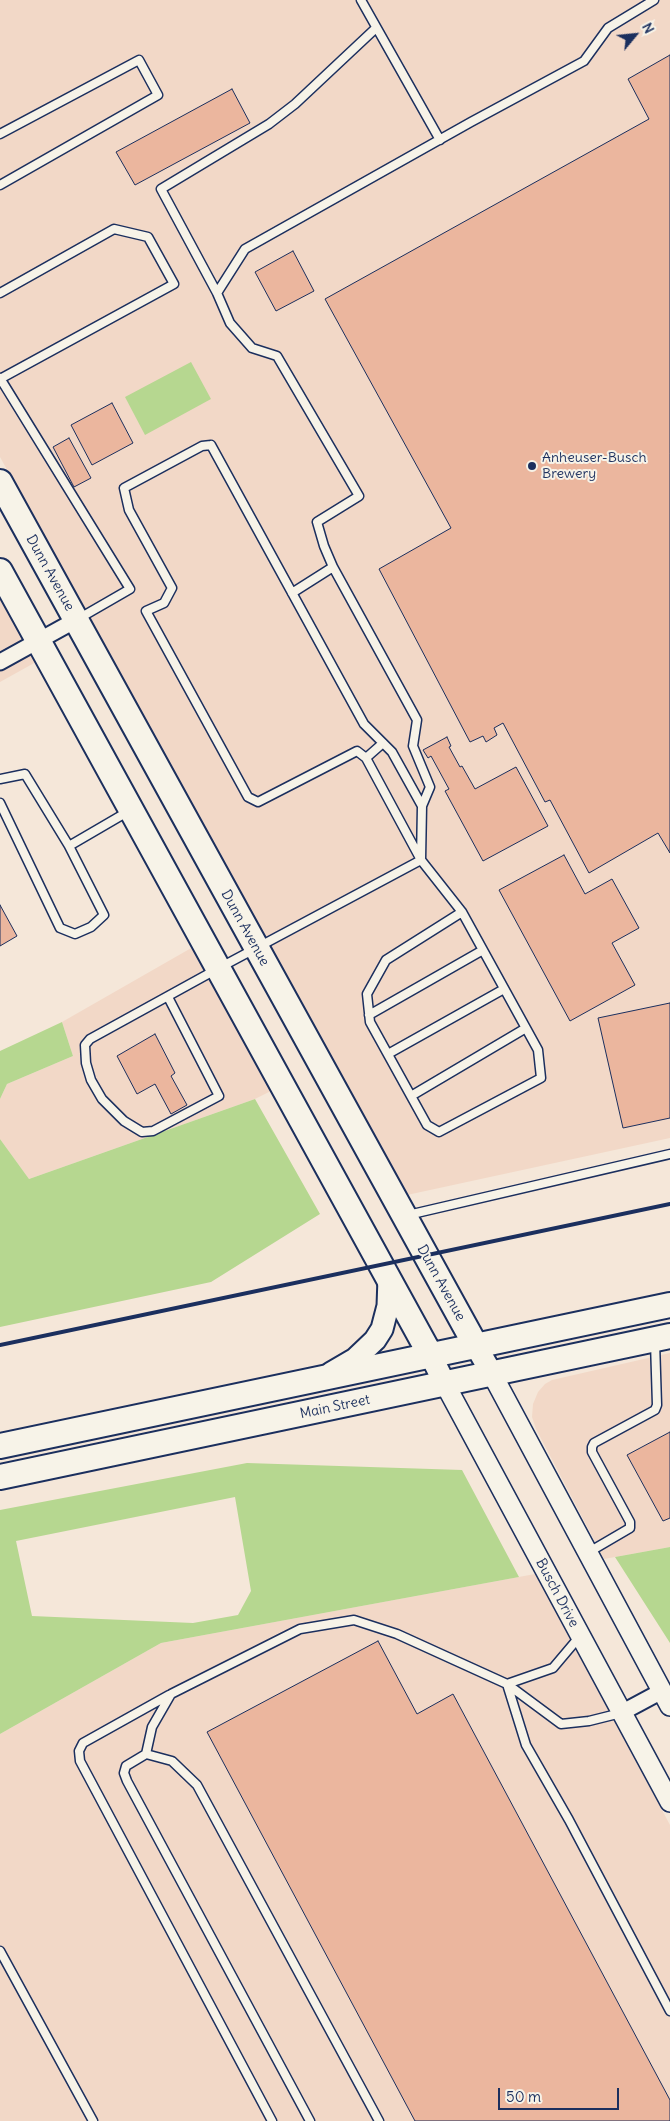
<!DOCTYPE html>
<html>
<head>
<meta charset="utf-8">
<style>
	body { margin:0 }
	#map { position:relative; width:670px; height:2121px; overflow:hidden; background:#f5e7d9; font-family:Delius,sans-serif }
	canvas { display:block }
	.north { position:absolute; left:610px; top:10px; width:50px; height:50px; -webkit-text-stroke:4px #f7f3e8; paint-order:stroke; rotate:62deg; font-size:14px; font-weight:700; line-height:20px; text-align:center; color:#1b2f5e }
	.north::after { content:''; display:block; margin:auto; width:18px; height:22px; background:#1b2f5e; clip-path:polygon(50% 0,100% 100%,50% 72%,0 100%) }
	.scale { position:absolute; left:498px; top:2088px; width:121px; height:22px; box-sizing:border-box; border:2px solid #1b2f5e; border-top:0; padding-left:6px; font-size:15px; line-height:18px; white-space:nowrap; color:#1b2f5e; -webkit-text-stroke:4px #f7f3e8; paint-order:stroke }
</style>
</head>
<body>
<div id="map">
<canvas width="670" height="2121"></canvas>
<div class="north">N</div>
<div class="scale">50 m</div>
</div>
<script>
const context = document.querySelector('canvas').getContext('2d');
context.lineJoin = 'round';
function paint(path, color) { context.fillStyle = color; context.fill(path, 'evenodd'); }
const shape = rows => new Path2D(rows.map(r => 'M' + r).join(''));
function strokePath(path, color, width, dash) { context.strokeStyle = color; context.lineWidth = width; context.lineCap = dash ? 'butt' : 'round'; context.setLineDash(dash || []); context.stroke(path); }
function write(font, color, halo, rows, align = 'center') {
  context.font = font + ' Delius,sans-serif'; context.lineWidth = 4; context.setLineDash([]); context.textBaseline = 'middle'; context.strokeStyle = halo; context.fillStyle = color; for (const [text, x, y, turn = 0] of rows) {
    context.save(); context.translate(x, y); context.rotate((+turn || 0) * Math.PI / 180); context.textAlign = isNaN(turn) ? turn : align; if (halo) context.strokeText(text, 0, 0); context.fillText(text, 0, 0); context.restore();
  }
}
paint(shape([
	[0,0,670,0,670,1138,407,1195,0,457],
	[0,596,36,662,0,682],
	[193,947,271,1091,255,1099,29,1179,0,1139,0,1099,7,1084,73,1056,62,1022],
	[670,1353,670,1547,604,1559,536,1429,532,1417,533,1404,538,1392,545,1384,552,1380],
	[535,1574,670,1825,670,2121,0,2121,0,1734,161,1643]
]), '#f2d8c7');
paint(shape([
	[191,362,211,399,145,435,125,397],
	[62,1022,73,1056,7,1084,0,1099,0,1051],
	[255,1099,320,1214,211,1282,0,1327,0,1139,29,1179],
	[247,1463,462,1470,519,1577,161,1643,0,1734,0,1510],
	[235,1497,251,1591,238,1615,193,1623,32,1616,16,1541],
	[670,1547,670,1643,615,1557]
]), '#b6d790');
const building = shape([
	[670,55,670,853,658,833,589,873,550,800,545,802,503,723,494,728,497,735,486,742,483,736,470,742,379,569,451,528,325,299,649,119,628,79,670,55],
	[232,89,250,123,135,185,116,152,232,89],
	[293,251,314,291,276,311,255,272,293,251],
	[112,403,133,443,92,465,71,425,112,403],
	[69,438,91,478,74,487,53,447,69,438],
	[447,737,451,746,449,747,460,767,462,766,475,789,516,767,548,826,483,861,445,791,449,789,431,756,428,758,423,750,447,737],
	[564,855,585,894,612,879,639,928,612,943,635,985,570,1021,499,890,564,855],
	[0,905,17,936,0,946,0,905],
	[670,1003,670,1118,623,1128,598,1018,670,1003],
	[155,1034,175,1073,171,1076,187,1105,171,1114,155,1084,137,1094,117,1056,155,1034],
	[670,1432,670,1518,663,1521,627,1455,670,1432],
	[378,1641,417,1714,453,1694,670,2100,670,2121,415,2121,207,1732,378,1641]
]);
paint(building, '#ebb69e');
strokePath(building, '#1b2f5e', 1);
const service = shape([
	[361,0,440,140],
	[0,134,139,60,158,95,0,185],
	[0,293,114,229,148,237,174,284,0,379],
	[217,293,161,189,269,124,295,104,376,28],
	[0,378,130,589,78,619],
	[211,445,364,724,392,752,422,806,421,860,366,758,357,751,258,802,248,797,146,611,164,603,172,588,129,510,124,488,202,446,211,445],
	[333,567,417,720,413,746,430,787,422,806],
	[292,593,333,567,324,546,317,522,359,496,277,356,252,348,230,323,217,293,245,249,471,122,584,61,608,28,654,0],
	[366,758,383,743],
	[0,779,25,774,69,846,129,811],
	[0,803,60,928,75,934,91,927,104,915,69,846],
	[168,997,219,1096,153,1131,142,1132,124,1121,102,1099,91,1080,86,1063,85,1045,90,1039,219,968,421,860,462,912,538,1050,541,1078,439,1132,427,1125,370,1022,367,994,386,960,462,912],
	[369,1015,483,950],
	[388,1054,504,989],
	[411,1096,526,1028],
	[408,1215,670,1154],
	[589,1552,630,1528,630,1522,592,1452,592,1447,594,1443,655,1410,657,1405,655,1342],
	[580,1636,553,1668,507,1684,526,1745,569,1820,670,2011],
	[169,1695,83,1743,79,1751,80,1761,272,2121],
	[146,1754,172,1761,197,1785,379,2121],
	[0,1951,93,2121],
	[310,2121,127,1781,124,1773,126,1766,146,1754,152,1727,171,1694,300,1629,354,1620,397,1634,507,1684,561,1724,589,1721,621,1713]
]);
const minor = shape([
	[0,662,76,620],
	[621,1713,662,1691]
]);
const tertiary = shape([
	[492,1374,670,1706],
	[445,1384,670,1802]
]);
const secondary = shape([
	[476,1346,492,1374],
	[431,1356,445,1384],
	[331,1373,355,1359,375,1340,382,1329,388,1306,389,1278]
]);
const primary = shape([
	[0,482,476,1346],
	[0,571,431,1356],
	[0,1446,670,1305],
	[0,1477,670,1336]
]);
strokePath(service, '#1b2f5e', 11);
strokePath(minor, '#1b2f5e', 19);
strokePath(tertiary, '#1b2f5e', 22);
strokePath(secondary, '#1b2f5e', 25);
strokePath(primary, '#1b2f5e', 28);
strokePath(service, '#f7f3e8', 8);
strokePath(minor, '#f7f3e8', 15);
strokePath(tertiary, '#f7f3e8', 19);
strokePath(secondary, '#f7f3e8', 21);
strokePath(primary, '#f7f3e8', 24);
strokePath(shape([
	[0,1345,670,1204]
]), '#1b2f5e', 4);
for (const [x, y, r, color] of [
	[532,466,5,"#1b2f5e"]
]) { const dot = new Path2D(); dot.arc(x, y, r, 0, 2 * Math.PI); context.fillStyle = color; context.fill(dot); strokePath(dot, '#f7f3e8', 2); }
write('14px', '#1b2f5e', '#f7f3e8', [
	["Anheuser-Busch",542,458],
	["Brewery",542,474]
], 'left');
write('14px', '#1b2f5e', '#f7f3e8', [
	["Dunn Avenue",50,573,61],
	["Dunn Avenue",245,928,61],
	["Dunn Avenue",441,1283,61],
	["Main Street",335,1407,-12],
	["Busch Drive",557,1593,62]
]);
</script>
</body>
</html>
